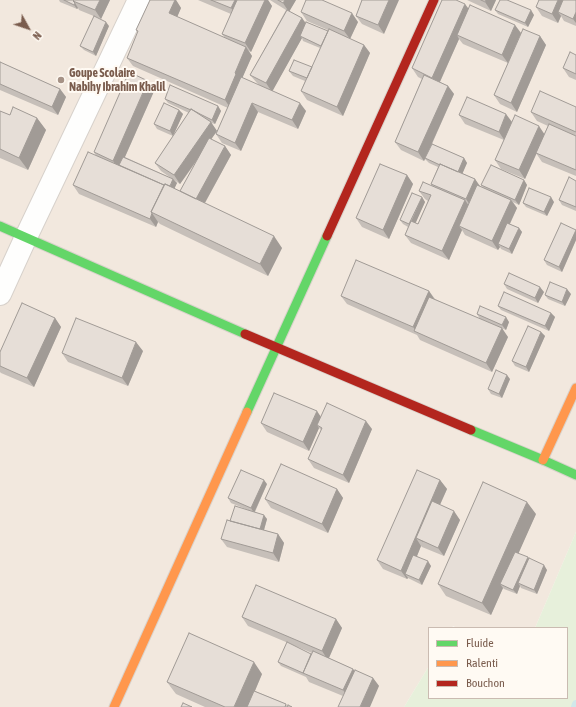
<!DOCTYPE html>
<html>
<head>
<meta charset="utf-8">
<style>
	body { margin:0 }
	#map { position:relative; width:576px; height:707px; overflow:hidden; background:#f9f5f0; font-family:"Asap Condensed",sans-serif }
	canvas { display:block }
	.legend { position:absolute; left:428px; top:627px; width:140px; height:72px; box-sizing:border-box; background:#fffaf3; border:1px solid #cabbb1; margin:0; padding:5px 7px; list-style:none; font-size:12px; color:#7a5c4d }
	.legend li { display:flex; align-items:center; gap:8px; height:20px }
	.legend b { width:20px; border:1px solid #cabbb1 }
	.north { position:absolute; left:8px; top:8px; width:40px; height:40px; -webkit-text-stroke:3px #fffaf3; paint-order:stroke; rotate:130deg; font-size:11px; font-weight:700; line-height:16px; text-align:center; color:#7a5c4d }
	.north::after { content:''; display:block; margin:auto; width:14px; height:18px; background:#7a5c4d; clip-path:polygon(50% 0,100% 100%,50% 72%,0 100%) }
</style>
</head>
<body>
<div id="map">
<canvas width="576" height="707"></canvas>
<ul class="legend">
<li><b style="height:5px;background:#63d668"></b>Fluide</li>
<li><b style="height:5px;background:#ff974d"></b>Ralenti</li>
<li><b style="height:5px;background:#b3261e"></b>Bouchon</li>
</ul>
<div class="north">N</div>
</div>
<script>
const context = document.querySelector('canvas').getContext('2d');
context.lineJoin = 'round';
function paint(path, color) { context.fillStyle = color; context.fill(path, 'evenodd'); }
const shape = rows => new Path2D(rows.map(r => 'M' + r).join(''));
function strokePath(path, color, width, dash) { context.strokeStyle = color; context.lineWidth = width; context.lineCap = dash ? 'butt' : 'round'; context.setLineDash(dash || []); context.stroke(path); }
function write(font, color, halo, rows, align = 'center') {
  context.font = font + ' "Asap Condensed",sans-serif'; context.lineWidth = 4; context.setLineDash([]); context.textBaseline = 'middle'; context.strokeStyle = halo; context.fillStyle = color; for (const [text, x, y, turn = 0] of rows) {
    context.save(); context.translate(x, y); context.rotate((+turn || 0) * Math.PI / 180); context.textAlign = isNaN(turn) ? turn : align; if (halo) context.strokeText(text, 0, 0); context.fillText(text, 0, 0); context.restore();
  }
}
paint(shape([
	[0,0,576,0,576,532,535,628,457,628,453,626,452,628,429,628,429,666,404,707,0,707]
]), '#f2e8de');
paint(shape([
	[576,532,576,707,404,707,429,666,429,698,567,698,567,628,535,628]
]), '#e7f0db');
strokePath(shape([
	[575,707,576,704]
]), '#d0e8ea', 8);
const street = shape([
	[0,294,26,237,139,0]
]);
const fast = shape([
	[0,226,245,334],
	[247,412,327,236],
	[471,430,543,460,576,475]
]);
const slow = shape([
	[543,460,576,388],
	[114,707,247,412]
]);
const jam = shape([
	[327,236,434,0],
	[245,334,471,430]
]);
strokePath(street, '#d7d1cb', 24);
strokePath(fast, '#d9d2cb', 11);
strokePath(slow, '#d9d2cb', 11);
strokePath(jam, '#d9d2cb', 11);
strokePath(street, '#fefefd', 22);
strokePath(fast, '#63d668', 9);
strokePath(slow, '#ff974d', 9);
strokePath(jam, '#b3261e', 9);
paint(shape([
	[59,0,110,0,101,19,79,10,78,8,77,9,60,2],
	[150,0,176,0,181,8,177,17,225,38,222,34,231,14,198,0,268,0,272,6,251,52,249,51,252,56,242,78,262,87,257,83,250,75,286,10,270,0,296,0,289,11,302,18,306,23,328,31,328,30,307,21,301,12,358,22,350,39,364,45,370,53,343,116,307,100,301,91,305,81,293,76,289,71,312,67,320,48,303,41,302,38,272,91,306,111,298,129,258,112,241,151,222,143,216,134,228,108,133,66,127,58,138,32,136,30],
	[362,0,384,34,362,24,356,16],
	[467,0,496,0,491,11],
	[576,0,576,26,564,21,561,16,558,23,542,16,536,7],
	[468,9,521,33,540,36,546,45,517,112,500,104,494,95,508,63,463,44,459,39,440,82,448,86,454,94,432,144,464,158,467,163,462,173,475,179,480,186,483,187,481,185,524,180,527,185,519,205,513,202,517,208,510,224,519,228,522,232,512,254,501,249,500,247,498,250,465,235,462,230,449,260,411,243,405,235,408,227,403,224,400,220,422,197,425,202,415,223,418,224,428,201,425,199,419,191,432,186,431,184,438,167,429,163,425,159,424,161,401,150,395,142,422,79,418,77,412,68],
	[495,10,534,15,528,27,498,14],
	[109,26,96,56,84,50,80,46],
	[576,55,576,80,569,77,563,68],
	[0,62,60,89,66,97,58,115,0,90],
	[155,89,125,157,171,178,161,171,155,163,189,113,168,103,165,99,218,106,221,111,215,124,211,123,217,131,211,139,225,146,231,155,205,203,282,248,268,276,160,224,158,222,156,227,79,194,73,185,96,156,94,152],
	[196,162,180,191,174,188,177,183,174,180,180,184],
	[576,107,576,176,542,162,536,153,525,179,501,169,495,160,504,140,465,124,459,115,512,122,544,134,548,126,537,121,531,112],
	[179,110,183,114,173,136,157,129,154,124],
	[0,111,10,115,37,118,46,130,28,170,0,158],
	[407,175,413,184,389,239,362,227,356,218],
	[576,181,576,211,562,205,559,200],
	[554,202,547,216,526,207,523,203],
	[576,230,576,240,562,272,547,265,544,260],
	[504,284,544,292,538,303,507,289],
	[429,291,435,299,508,337,492,372,420,340,417,335,347,304,341,296],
	[571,294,565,306,548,299,545,295],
	[498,306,551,313,555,317,549,331,501,310],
	[477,314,509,322,506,330,480,319],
	[55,318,61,327,34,387,1,373,0,372,0,352],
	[541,332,545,336,529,372,515,366,512,361],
	[143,351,128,386,68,362,62,353],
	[510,379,502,398,491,394,488,389],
	[321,417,372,429,349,483,314,468,308,459,321,430,319,428,309,451,267,432,261,423],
	[440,480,447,489,440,505,460,520,444,556,422,547,421,546,417,556,431,566,422,585,408,578,407,579,383,569,377,560],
	[267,484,255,512,267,519,264,530,278,534,284,543,279,562,227,547,221,539,230,521,248,510,231,503,228,498],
	[337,489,343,498,328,533,271,508,265,499],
	[536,514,518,553,547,570,537,594,521,588,520,586,517,594,504,589,503,588,491,615,446,596,438,584],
	[242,617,336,619,342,628,329,658,353,669,354,671,373,678,379,686,343,696,309,682,306,677,281,666,278,662,312,653,248,626],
	[262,674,255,691,286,704,287,706,292,707,205,707,176,694,167,682]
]), '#c6bfb9');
paint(shape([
	[100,0,110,0,101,19,95,10],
	[175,0,176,0,181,8,175,22,169,13],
	[235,0,244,0,237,17,231,8],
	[265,0,268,0,272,6,251,52,245,43],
	[285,0,296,0,289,12,283,3],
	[389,0,399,0,384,34,378,25],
	[486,0,496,0,491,11,485,2],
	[558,0,568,0,558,12,561,16,558,23,552,14],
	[75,3,78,8,77,9,74,5],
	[465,4,471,12,457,35,459,39,438,86,432,78],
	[531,10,534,15,528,27,525,23],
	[576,12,576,23,573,19],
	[352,13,358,22,350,39,344,31],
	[302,18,308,27,300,36,302,38,272,92,266,83],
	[106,22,109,26,96,56,93,52],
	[515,25,521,33,508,63,502,55],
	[540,36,546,45,517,112,511,103],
	[364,45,370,53,343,116,337,107],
	[246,47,252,56,241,81,231,109,225,100,235,73],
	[148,81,155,89,120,168,118,168,113,161],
	[448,86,454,94,424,161,418,152],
	[60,89,66,97,58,115,52,107],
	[252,103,258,112,241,151,235,143],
	[300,103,306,111,298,129,292,120],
	[218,106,221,111,215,124,212,120],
	[179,110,183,114,173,136,170,131],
	[506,114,512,122,505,141,499,132],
	[37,118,46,130,28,170,19,158],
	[211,122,217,131,180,184,174,175],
	[539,126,545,135,525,179,519,170],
	[225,146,231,155,202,208,196,199],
	[464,158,467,163,461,177,457,172],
	[407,175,413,184,389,239,383,230],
	[173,179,177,183,172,194,169,190],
	[475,179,481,188,472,208,466,199],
	[524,180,527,185,519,205,515,200],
	[422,197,425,202,413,229,410,224],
	[551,197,554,202,547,216,544,212],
	[465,200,471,209,459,226,462,230,449,260,442,251],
	[511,200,517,208,500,245,498,244,500,247,498,250,492,241],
	[152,213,158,222,156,227,150,219],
	[519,228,522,232,512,254,509,249],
	[576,230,576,240,562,272,559,267],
	[274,236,282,248,268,276,260,264],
	[540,287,544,292,538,303,535,298],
	[567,289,571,294,565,306,562,302],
	[429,291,435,300,417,332,413,327],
	[551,313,555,317,549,331,545,326],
	[506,317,509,322,506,330,502,325],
	[55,318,61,327,34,387,27,378],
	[502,328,508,337,492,372,486,363],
	[541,332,545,336,529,372,526,367],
	[136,342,143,351,128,386,122,378],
	[507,375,510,379,502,398,499,394],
	[317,411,323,420,317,425,319,428,309,451,303,442],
	[366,421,372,429,349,483,343,475],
	[264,480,267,484,254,513,251,508],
	[440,480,447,489,423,542,416,538,421,546,409,576,405,574,408,578,407,579,401,571],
	[337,489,343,498,328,533,322,524],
	[527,502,536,514,504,586,500,584,503,588,491,615,482,603],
	[454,511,460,520,444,556,438,548],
	[264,515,267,519,262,537,259,532],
	[278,534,284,543,279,562,273,553],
	[528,557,531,562,518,583,520,586,517,594,513,590],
	[428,561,431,566,422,585,419,580],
	[544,565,547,570,537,594,534,590],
	[336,619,342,628,328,660,322,651],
	[254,662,262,674,248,707,234,707],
	[353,669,359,677,349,699,343,690],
	[373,678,379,686,370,707,360,707]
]), '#a19b96');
const building = shape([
	[64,0,74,0,73,1,75,3,74,5,64,0],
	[74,0,100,0,95,10,73,1,74,0],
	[150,0,175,0,169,13,246,47,235,73,236,74,225,100,127,58,138,31,136,30,150,0],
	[211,0,235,0,231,8,211,0],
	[237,0,265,0,245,43,222,34,237,0],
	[278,0,285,0,283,3,278,0],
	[306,0,322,0,352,13,344,31,301,12,306,0],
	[362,0,389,0,378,25,356,16,362,0],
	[442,0,456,0,465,4,432,78,412,68,442,0],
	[481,0,486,0,485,2,481,0],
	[500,0,507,0,531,10,525,23,495,10,500,0],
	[539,0,558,0,552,14,536,7,539,0],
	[563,0,576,0,576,12,573,19,558,12,563,0],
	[470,5,515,25,502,55,457,35,470,5],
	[287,10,302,18,266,83,250,75,287,10],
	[94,16,106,22,93,52,80,46,94,16],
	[306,22,328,31,321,46,300,36,306,22],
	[329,29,364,45,337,107,301,91,329,29],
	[523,29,540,36,511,103,494,95,523,29],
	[570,52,576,55,576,74,563,68,570,52],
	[294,60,312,67,307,78,289,71,294,60],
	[0,62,60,89,52,107,0,84,0,62],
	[129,72,148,81,113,161,94,152,129,72],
	[424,75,448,86,418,152,395,142,424,75],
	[241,77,300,103,292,120,252,103,235,143,216,134,241,77],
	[170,85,218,106,212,120,200,114,191,109,191,110,165,99,170,85],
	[540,91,576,107,576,132,531,112,540,91],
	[467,97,506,114,499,132,459,115,467,97],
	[164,103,179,110,170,131,154,124,164,103],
	[13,107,37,118,19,158,0,149,0,111,10,115,13,107],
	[191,109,211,122,174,175,155,163,191,109],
	[515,115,539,126,519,170,495,160,515,115],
	[549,124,576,136,576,170,536,153,549,124],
	[209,138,225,146,196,199,180,191,209,138],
	[432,144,464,158,458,172,440,164,440,165,425,158,432,144],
	[88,152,164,185,151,212,152,213,150,219,73,185,88,152],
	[123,157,173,179,170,186,165,184,164,185,119,165,123,157],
	[380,164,407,175,383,230,356,218,380,164],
	[440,164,475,179,466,199,431,184,440,164],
	[491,165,524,180,515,200,481,185,491,165],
	[569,177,576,181,576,207,559,200,569,177],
	[423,182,465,200,442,251,405,235,411,221,418,224,431,195,419,191,423,182],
	[165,184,274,236,260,264,151,212,165,184],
	[477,185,511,200,492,241,459,226,477,185],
	[529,188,551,197,544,212,523,203,529,188],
	[412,193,422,197,409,224,400,220,412,193],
	[507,223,519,228,509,249,498,244,507,223],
	[561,223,576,230,559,267,544,260,561,223],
	[356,260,429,291,413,327,341,296,356,260],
	[509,273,540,287,535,298,504,284,509,273],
	[550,282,567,289,562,302,545,295,550,282],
	[504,292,551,313,545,326,498,306,504,292],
	[429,297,502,328,486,363,414,331,429,297],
	[22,303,55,318,27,378,0,366,0,352,22,303],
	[480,306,506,317,502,325,477,314,480,306],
	[76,318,136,342,122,378,62,353,76,318],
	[528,326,541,332,526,367,512,361,528,326],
	[496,370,507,375,499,394,488,389,496,370],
	[274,393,317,411,303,442,261,423,274,393],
	[327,403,366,421,343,475,308,459,322,428,317,425,327,403],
	[281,464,337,489,322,524,265,499,281,464],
	[241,470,264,480,251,508,228,498,241,470],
	[417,470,440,480,401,571,377,560,417,470],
	[483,482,527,502,482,603,438,584,483,482],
	[432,501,454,511,438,548,416,538,432,501],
	[235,506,264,515,260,529,230,521,235,506],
	[227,520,278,534,273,553,221,539,227,520],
	[515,552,528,557,513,590,500,584,515,552],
	[413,555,428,561,419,580,405,574,413,555],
	[529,558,544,565,534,590,518,583,529,558],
	[256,585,336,619,322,651,242,617,256,585],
	[189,633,254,662,234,707,225,707,167,682,189,633],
	[287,642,311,654,303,673,278,662,287,642],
	[313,651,353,669,343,690,303,673,313,651],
	[355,670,373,678,360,707,338,707,355,670],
	[254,691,286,704,285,707,247,707,254,691],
	[183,703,192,707,181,707,183,703],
	[288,705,292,707,287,707,288,705]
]);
paint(building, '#e6ded7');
strokePath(building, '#a19b96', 1);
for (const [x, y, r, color] of [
	[61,80,4,"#a69286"]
]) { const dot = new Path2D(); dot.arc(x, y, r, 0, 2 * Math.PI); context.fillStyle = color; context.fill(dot); strokePath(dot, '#fffaf3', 1.5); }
write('bold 12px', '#7a5c4d', '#fffaf3', [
	["Goupe Scolaire",69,73],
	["Nabihy Ibrahim Khalil",69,87]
], 'left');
</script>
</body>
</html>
